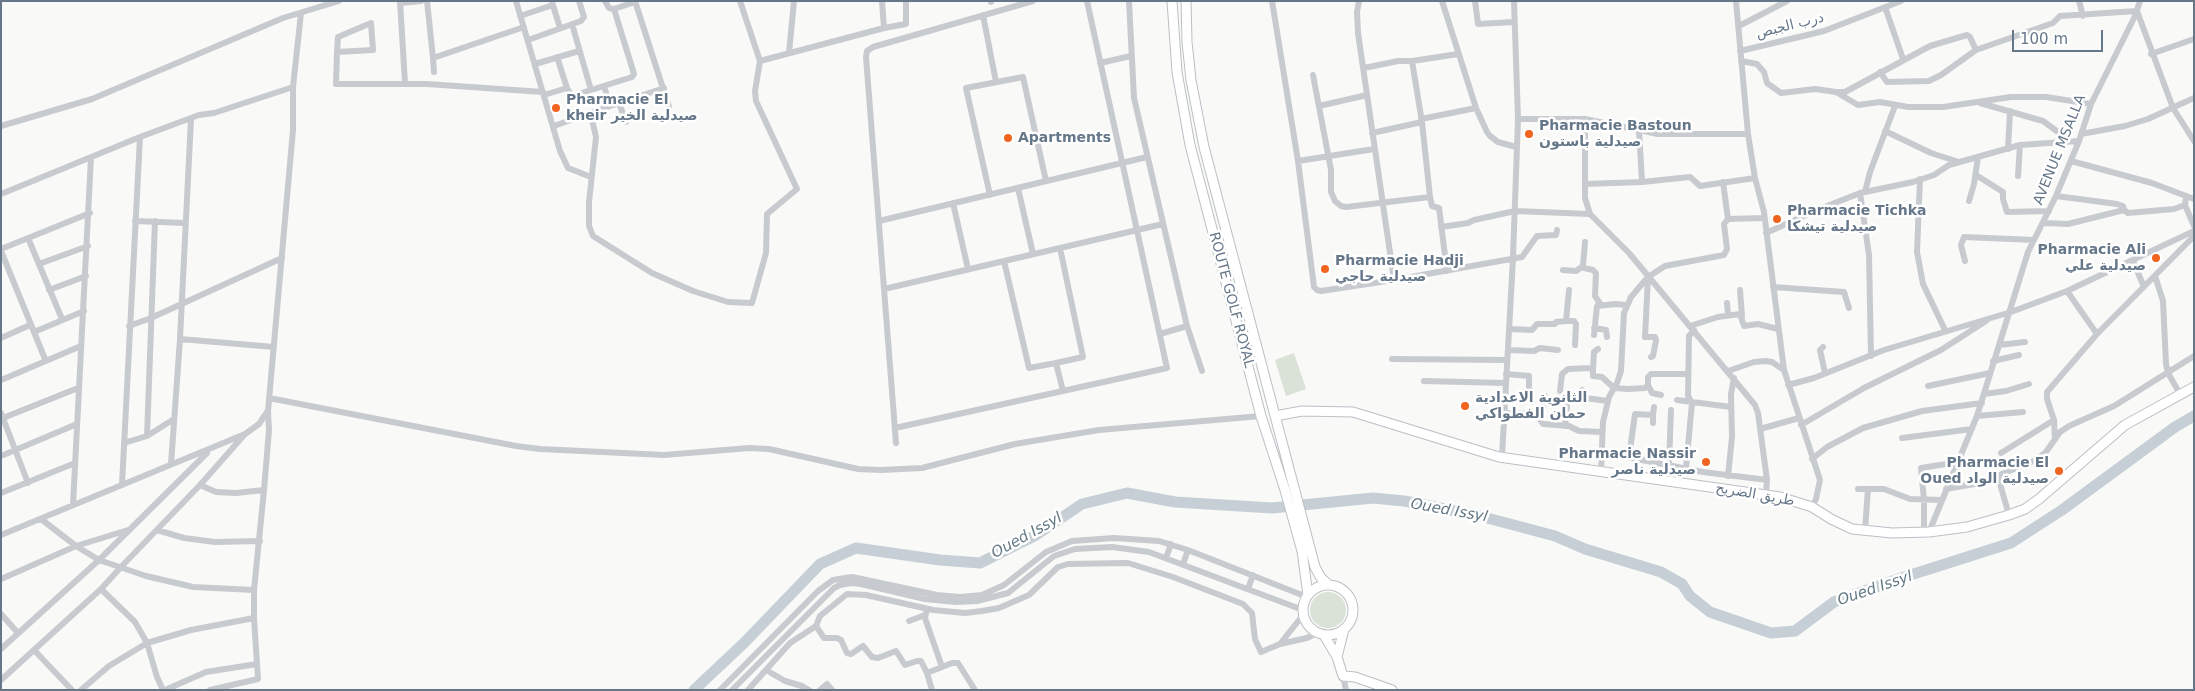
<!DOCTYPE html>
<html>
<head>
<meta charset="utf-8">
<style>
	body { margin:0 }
	#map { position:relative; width:2195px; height:691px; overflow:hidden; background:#f9f9f7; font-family:"DejaVu Sans",sans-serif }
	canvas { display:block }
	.frame { position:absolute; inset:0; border:2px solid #66778a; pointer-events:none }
	.scale { position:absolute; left:2012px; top:30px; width:91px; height:22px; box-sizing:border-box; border:2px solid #66778a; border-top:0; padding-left:6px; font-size:15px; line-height:18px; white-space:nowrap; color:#66778a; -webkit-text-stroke:4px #fff; paint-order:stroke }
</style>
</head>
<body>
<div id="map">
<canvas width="2195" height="691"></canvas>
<div class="frame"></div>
<div class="scale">100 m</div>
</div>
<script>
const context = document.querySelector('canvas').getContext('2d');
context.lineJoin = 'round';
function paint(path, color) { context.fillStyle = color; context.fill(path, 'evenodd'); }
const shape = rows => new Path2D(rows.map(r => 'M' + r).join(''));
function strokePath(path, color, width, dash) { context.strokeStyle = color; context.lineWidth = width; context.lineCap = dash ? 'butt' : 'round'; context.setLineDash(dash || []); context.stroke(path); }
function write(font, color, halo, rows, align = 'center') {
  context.font = font + ' "DejaVu Sans","Noto Sans Arabic",sans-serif'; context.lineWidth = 5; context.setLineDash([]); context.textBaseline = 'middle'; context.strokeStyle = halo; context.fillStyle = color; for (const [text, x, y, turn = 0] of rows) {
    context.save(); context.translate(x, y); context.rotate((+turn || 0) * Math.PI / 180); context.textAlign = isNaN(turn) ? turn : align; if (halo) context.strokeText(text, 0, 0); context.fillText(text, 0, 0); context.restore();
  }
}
paint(shape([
	[1294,353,1306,389,1286,396,1275,360],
	'1310 610a18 18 0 1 1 36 0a18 18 0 1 1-36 0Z'
]), '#dae2d7');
strokePath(shape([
	[694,690,744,643,820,564,856,548,940,560,980,563,1036,535,1082,504,1127,493,1175,502,1272,508,1373,498,1404,501,1476,515,1555,536,1585,549,1661,572,1682,584,1690,596,1710,612,1771,633,1795,631,1834,602,1901,578,2011,543,2062,510,2175,427,2194,416]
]), '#c5cfd5', 11);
const secondary = shape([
	[1172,1,1177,72,1190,145,1261,416,1285,490,1302,551,1308,595],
	[1186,1,1187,42,1191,80,1204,147,1315,567,1321,578,1329,585],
	[1275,416,1302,411,1353,412,1499,457,1780,497,1812,507,1831,519,1852,529,1892,533,1929,532,1967,527,2009,515,2025,509,2039,499,2125,425,2194,387],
	'1303 610a25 25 0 1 1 50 0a25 25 0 1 1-50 0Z',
	[1324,635,1337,657,1343,676,1355,677,1392,690],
	[1337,657,1344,629]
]);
strokePath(secondary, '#bbc0c5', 11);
strokePath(shape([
	[400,1,405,83],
	[427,1,433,58],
	[516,1,560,151,568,168,591,177],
	[605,1,609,8,614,9],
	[635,1,669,107],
	[991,1,991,2],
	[1129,1,1134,98,1187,326,1202,371],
	[1272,1,1298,161,1314,287,1317,290,1321,291,1394,280,1522,257,1537,236,1556,235,1557,230],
	[1359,1,1357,12,1358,33,1394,280],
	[1442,1,1476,108,1487,132,1490,136,1498,142,1516,147],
	[1475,1,1478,24,1514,22],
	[1736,1,1748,134,1755,178,1764,212,1784,370,1820,480,1816,499,1812,507],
	[2079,1,2083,16],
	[552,2,560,28],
	[401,3,421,1],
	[1885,7,1903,59],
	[983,15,996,82],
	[520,16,553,5],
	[1739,26,1787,1],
	[884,28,906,24,906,1],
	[528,40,581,21,584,17,579,1],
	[1740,51,1824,31,1901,1],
	[337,52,373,50,371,23,338,37,337,52,336,84,427,84,543,92],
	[789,53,794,1],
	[2151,54,2194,39],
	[557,57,567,88],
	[760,61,884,28,882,1],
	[1741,61,1757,64,1764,72,1767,83,1781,93,1815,89,1836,92,1858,105,1880,102,1908,107,1943,107,2011,97,2046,97,2091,104],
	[1100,63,1131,56],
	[535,64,579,51],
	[1364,68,1398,61,1412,61],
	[434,72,433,58,524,27],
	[1880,72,1887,82,1929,81,1941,75,1976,50,2053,23,2060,16,2137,11,2173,108,2194,141],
	[1313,75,1331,170,1331,192,1335,201,1341,206,1346,207,1430,197],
	[293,87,301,13],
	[591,90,632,77,634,74,614,9,635,2],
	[1837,92,1845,92,1930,46,1967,35,1970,37,1976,50],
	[544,95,567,88,572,96,591,90,572,24],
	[619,103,626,122],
	[1980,103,2043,121,2058,132,2064,142],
	[610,106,664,88],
	[1319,106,1367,95],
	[591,115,596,137,589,202,589,226,593,236,652,273,693,291,728,302,752,303,766,253,767,214,797,189,756,101,755,91,760,61,740,1],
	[1421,119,1476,108],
	[1518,119,1585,119,1658,134,1748,134],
	[1585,119,1585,198,1590,214,1629,253,1755,405,1758,413,1767,480,1766,494],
	[1,126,92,99,283,18,339,1],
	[554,126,610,106,604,86],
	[1639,130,1642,182],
	[1885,131,1931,153,1959,162],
	[1372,133,1422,122],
	[2081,134,2125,126,2148,119,2194,98],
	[2008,149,2010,111],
	[1298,161,1374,149],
	[2071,161,2152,183,2194,199],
	[1976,175,2003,192,2003,199,2007,212,2049,211],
	[2018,176,2020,145],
	[1920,179,1917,252,1923,284,1945,330],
	[1723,182,1728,219],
	[1585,184,1642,182,1690,177,1700,186,1755,178],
	[1018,188,1033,254],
	[1865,192,1870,172,1895,106],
	[1860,193,1869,255,1871,356],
	[1,194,140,137,199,115,214,113,293,87,293,130,268,411,269,430,264,490,254,590,254,618,258,679,210,690],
	[990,195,966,88,1023,77,1046,181],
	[2056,196,2117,204,2123,206,2124,210],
	[1969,201,1974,184,1978,157],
	[953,203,968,269],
	[2185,205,2194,226],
	[135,221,185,223],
	[879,221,1147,157],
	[2044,223,2068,224,2124,210,2128,213,2174,209,2185,205,2186,197],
	[1441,227,1468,223,1474,220,1515,211,1590,214],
	[1766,233,1817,210,1860,193,1913,182,1934,175,1949,165,2020,145,2079,141],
	[28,238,62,319],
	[1585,242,1583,266,1584,268,1593,270,1596,273,1595,296,1601,305],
	[1,249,90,213],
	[1,251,45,359],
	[1004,261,1029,368,1056,363,1083,357,1060,248],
	[1965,261,1961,245,1964,237,2034,240],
	[2133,261,2144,287],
	[39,264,88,246],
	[1563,270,1576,271,1583,266],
	[1447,271,1439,208,1432,206,1430,197,1422,122,1412,61,1458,54],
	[2155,276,2163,301,2166,364,2168,373,2180,394],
	[1648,277,1645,337,1655,337,1656,340,1653,356,1651,357],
	[1773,287,1844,292,1849,308],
	[884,289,1163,224],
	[49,290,86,276],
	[1740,290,1742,316],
	[2067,291,2097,334],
	[1727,303,1728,315],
	[1566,321,1574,321,1576,324,1575,345],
	[129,326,151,318,282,258],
	[1690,326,1718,317,1740,314,1744,326,1758,324,1778,329],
	[1594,328,1606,330,1607,337],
	[1509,329,1532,330,1537,324,1555,324,1556,322,1566,321,1569,290],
	[34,332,84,311],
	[1160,334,1187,326],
	[1594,335,1597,306,1615,304,1626,305],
	[1,338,30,325],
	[180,339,274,347],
	[1999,345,2025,342],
	[1823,347,1820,350,1825,373],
	[1508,350,1534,351,1540,348,1558,350],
	[1392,359,1507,360],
	[1993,361,2019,355],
	[1056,363,1063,391],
	[1593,369,1594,352,1598,349],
	[1728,371,1754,362,1766,361,1772,362,1784,370],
	[1506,374,1529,376,1529,387,1531,394],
	[1,380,81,346],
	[1424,381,1506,383],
	[1648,385,1652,393,1661,395],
	[1788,385,1814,378,1884,350,2011,312,2067,291,2194,231],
	[1928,386,1990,373],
	[1582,390,1582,397,1585,398,1608,401],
	[1560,391,1562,374,1568,369,1591,368,1593,369,1593,376,1602,377,1614,388,1628,389,1645,388,1648,385,1648,377,1651,374,1688,374],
	[1984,394,2006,391,2029,384],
	[269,398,516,446,540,449,664,455,749,448,769,449,858,469,881,470,922,468,1015,444,1099,430,1261,416],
	[1677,400,1731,407],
	[1,413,28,483],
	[1504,413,1532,414,1538,416,1543,424,1569,426,1579,431,1602,432],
	[1653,415,1654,407],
	[1977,416,2023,412],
	[3,418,78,388],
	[1541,421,1545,396],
	[1801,425,1864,388,1941,350,1986,321],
	[1565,426,1567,406],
	[895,428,1167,368,1087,1],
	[1760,429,1799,418],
	[147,436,155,221],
	[1902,438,1972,429],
	[2055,439,2054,420,2047,399,2047,392,2097,334,2194,236],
	[124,443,147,436,174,419],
	[896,443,866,57,867,51,873,47,1033,1],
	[1601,452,1703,472,1767,480],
	[2001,453,2054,420],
	[1,456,77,424],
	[1502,457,1513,258,1518,119,1514,1],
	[1629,457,1635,414,1653,415,1653,423],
	[1812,459,1827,447,1863,428,1922,411,1982,403],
	[171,464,180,339,191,119],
	[1669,464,1671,410],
	[1686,468,1692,403,1688,396,1689,336,1694,330],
	[1601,472,1603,422,1609,397,1617,383,1621,371,1624,313,1631,297,1648,277,1665,266,1724,255,1727,249,1724,224,1728,219,1764,218],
	[1728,476,1732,437,1731,394,1734,378],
	[1998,477,2009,515],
	[122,485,140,137],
	[200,485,216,492,236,493,264,490],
	[1858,489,1884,489,1910,499,1942,500],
	[1946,489,1980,483,2036,460,2046,452,2060,432,2069,426,2114,406,2194,356],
	[1,493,75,463],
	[73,505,91,157],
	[41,519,76,546,99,560,146,576,193,587,254,590],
	[157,530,184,538,215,542,260,541],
	[1865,530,1868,489],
	[1924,532,1924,500,1921,468,1959,462],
	[1929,532,1977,416,2028,252,2056,196,2079,141,2091,104,2135,16,2140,1],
	[1,535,245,434,259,424,267,412],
	[1166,558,1171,544],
	[1183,564,1188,550],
	[1,579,76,546,128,530],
	[101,589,135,622,147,643,157,677,163,690],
	[1248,589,1253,575],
	[927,609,925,618,942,667],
	[1,614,18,633],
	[909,621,925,615],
	[816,626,824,638,837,638,841,640,847,653,851,654,863,646,872,657,878,658,896,651,905,665,917,661,921,661,927,673,932,690],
	[1280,644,1303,615],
	[1,649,99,560,207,453],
	[34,650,72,690],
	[766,670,785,681,802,686,809,690],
	[927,673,952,663,958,663,975,690],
	[1343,676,1346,690],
	[1,680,101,589,121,567,200,485,245,434],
	[81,690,109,666,147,643,191,630,254,618],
	[165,690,206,672,257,664],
	[720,690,818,591,833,580,852,577,937,595,960,597,982,595,1004,585,1046,552,1072,541,1114,538,1159,541,1188,550,1307,597],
	[732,690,834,588,840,585,851,583,861,584,925,599,956,602,977,601,1008,593,1054,556,1075,549,1112,547,1149,552,1303,610],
	[748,690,790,643,816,626,820,616,847,594,866,595,933,610,965,613,982,611,999,608,1029,595,1058,567,1068,564,1128,563,1173,577,1243,604,1252,613,1255,639,1261,652,1280,644,1307,638,1317,633],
	[820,690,827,684,832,690]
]), '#c7cacf', 6);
strokePath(secondary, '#fff', 9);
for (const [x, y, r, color] of [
	[556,108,5,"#f06420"],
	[1529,134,5,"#f06420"],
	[1008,138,5,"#f06420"],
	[1777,219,5,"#f06420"],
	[2156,258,5,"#f06420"],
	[1325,269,5,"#f06420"],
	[1465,406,5,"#f06420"],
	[1706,462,5,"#f06420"],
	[2059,471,5,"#f06420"]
]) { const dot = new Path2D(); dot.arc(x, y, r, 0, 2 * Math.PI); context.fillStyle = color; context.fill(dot); strokePath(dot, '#fff', 2); }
write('14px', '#66778a', '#fff', [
	["درب الجبص",1790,26,-14],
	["AVENUE MSALLA",2060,150,-68],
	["ROUTE GOLF ROYAL",1231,300,75],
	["طريق الضريح",1755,495,10]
]);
write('bold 14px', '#66778a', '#fff', [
	["Pharmacie El",566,100],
	["kheir صيدلية الخير",566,116],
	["Pharmacie Bastoun",1539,126],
	["صيدلية باستون",1539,142],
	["Apartments",1018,138],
	["Pharmacie Tichka",1787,211],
	["صيدلية تيشكا",1787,227],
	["Pharmacie Ali",2146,250,"right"],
	["صيدلية علي",2146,266,"right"],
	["Pharmacie Hadji",1335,261],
	["صيدلية حاجي",1335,277],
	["الثانوية الاعدادية",1475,398],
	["حمان الفطواكي",1475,414],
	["Pharmacie Nassir",1696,454,"right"],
	["صيدلية ناصر",1696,470,"right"],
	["Pharmacie El",2049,463,"right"],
	["Oued صيدلية الواد",2049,479,"right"]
], 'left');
write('italic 15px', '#627885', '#fff', [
	["Oued Issyl",1449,511,10],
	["Oued Issyl",1027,536,-29],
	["Oued Issyl",1875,589,-19]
]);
</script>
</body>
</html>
